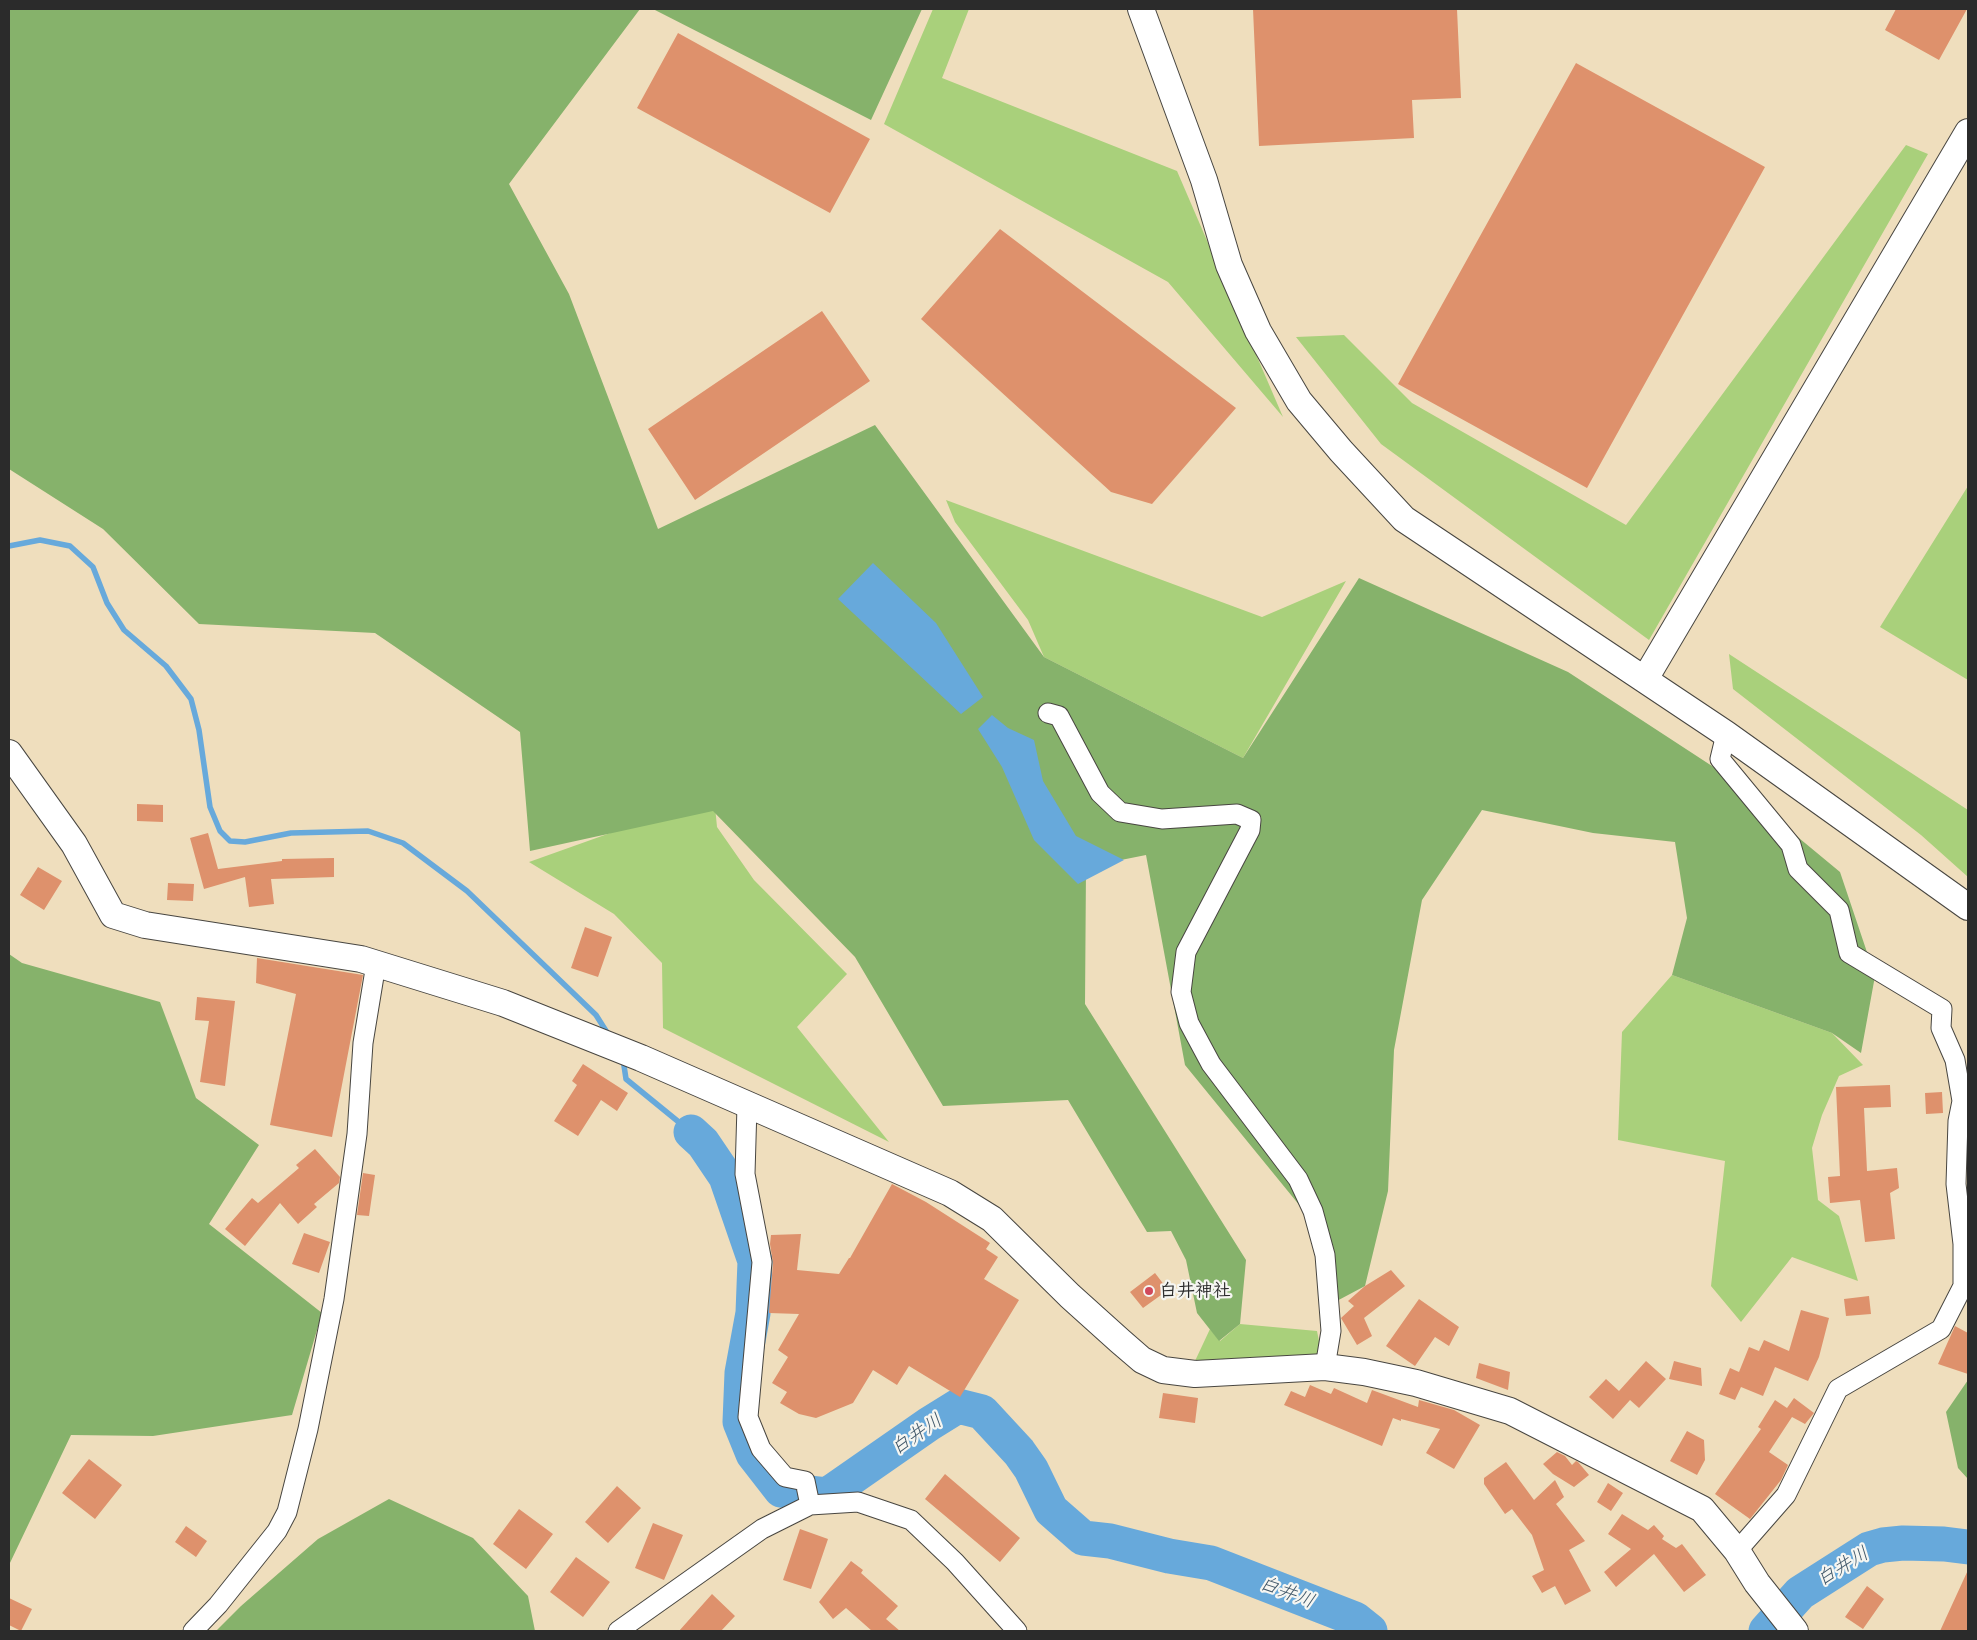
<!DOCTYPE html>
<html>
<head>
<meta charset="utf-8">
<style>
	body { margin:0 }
	#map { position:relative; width:1977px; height:1640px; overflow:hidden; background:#efdebd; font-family:"Shantell Sans",sans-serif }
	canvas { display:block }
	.frame { position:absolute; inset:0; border:10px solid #2b2b2b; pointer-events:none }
</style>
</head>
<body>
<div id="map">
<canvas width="1977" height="1640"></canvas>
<div class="frame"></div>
</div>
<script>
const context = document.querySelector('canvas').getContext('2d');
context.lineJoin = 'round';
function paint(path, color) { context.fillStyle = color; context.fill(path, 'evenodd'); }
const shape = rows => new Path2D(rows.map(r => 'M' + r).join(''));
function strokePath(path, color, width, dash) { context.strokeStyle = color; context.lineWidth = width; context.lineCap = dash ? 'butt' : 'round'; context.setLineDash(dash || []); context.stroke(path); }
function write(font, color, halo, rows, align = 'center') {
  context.font = font + ' "Shantell Sans","Klee One",sans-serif'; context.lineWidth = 4.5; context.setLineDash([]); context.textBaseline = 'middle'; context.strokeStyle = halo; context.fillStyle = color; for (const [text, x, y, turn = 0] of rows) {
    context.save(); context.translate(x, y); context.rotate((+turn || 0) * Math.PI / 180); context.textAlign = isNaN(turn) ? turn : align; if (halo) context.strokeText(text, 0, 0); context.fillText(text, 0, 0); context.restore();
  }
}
paint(shape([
	[933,9,969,9,942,78,1177,171,1283,417,1168,282,884,124],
	[1906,145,1928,154,1649,640,1381,444,1296,337,1344,335,1412,403,1626,525],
	[1968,486,1968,680,1880,627],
	[946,500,1262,617,1346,581,1243,758,1044,657,1028,620,955,522],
	[1729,654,1968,810,1968,877,1921,835,1733,689],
	[714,796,717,827,754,880,847,974,797,1027,889,1142,663,1028,662,963,614,914,529,862],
	[1672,975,1832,1033,1863,1065,1839,1076,1822,1115,1812,1148,1818,1200,1839,1216,1858,1281,1792,1257,1741,1322,1711,1286,1725,1161,1618,1140,1622,1032],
	[1240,1324,1317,1331,1322,1356,1195,1361,1210,1329,1220,1341]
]), '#a9d07b');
paint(shape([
	[9,9,640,9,509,184,569,294,658,529,875,425,1044,657,1243,758,1359,578,1568,672,1712,766,1840,872,1875,976,1861,1053,1832,1033,1672,975,1687,918,1675,842,1593,833,1482,810,1422,900,1394,1050,1388,1191,1365,1286,1333,1303,1325,1255,1300,1206,1185,1065,1146,855,1086,867,1085,1004,1246,1260,1240,1324,1219,1341,1197,1313,1186,1260,1171,1231,1147,1232,1068,1100,943,1106,855,957,713,811,530,851,520,732,375,633,199,624,103,529,9,469],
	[653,9,922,9,871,120],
	[9,954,22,963,160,1002,196,1098,259,1145,209,1224,322,1313,292,1415,153,1436,71,1435,9,1565],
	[1968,1380,1968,1479,1958,1468,1946,1412],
	[389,1499,473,1538,528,1596,535,1631,216,1631,241,1606,318,1539]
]), '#86b26b');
paint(shape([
	[873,563,936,623,983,697,961,714,838,599],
	[992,715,1008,728,1034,740,1043,781,1076,836,1124,860,1078,884,1034,840,1002,767,978,729]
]), '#67a9db');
strokePath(shape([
	[9,546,40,540,70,546,93,567,107,603,124,630,166,666,191,699,199,730,210,807,220,831,230,841,245,842,291,833,368,831,403,843,467,891,596,1015,608,1034],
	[623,1059,626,1079,691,1132]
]), '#67a9db', 5.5);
strokePath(shape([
	[691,1132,703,1143,726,1177,755,1261,753,1313,742,1373,740,1422,753,1454,781,1490,827,1495,929,1424,958,1406,982,1412,1019,1452,1031,1469,1051,1510,1083,1538,1110,1541,1169,1556,1211,1563,1355,1619,1370,1631],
	[1766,1631,1800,1593,1869,1549,1883,1545,1903,1543,1944,1544,1968,1547]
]), '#67a9db', 35);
paint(shape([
	[1253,9,1457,9,1461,98,1412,100,1414,138,1259,146],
	[1896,9,1967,9,1939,60,1885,30],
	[678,33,870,139,830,213,637,108],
	[1576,63,1765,167,1587,488,1398,384],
	[1000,229,1236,408,1152,504,1111,492,921,319],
	[822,311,870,381,695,500,648,429],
	[137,804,163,805,163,822,137,821],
	[208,833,218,869,282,861,282,859,334,858,334,877,271,879,274,904,249,907,245,877,204,889,190,838],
	[38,867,62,881,44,910,20,895],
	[168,883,194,884,193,901,167,900],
	[585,927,612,937,598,977,571,968],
	[257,958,363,975,332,1137,270,1125,296,994,256,983],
	[197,997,235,1001,225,1086,200,1082,209,1021,195,1020],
	[583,1064,628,1093,617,1111,601,1100,578,1136,554,1121,577,1085,572,1081],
	[1890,1085,1891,1107,1864,1108,1867,1171,1897,1168,1899,1188,1890,1193,1895,1239,1865,1242,1860,1200,1830,1203,1828,1177,1840,1176,1836,1087],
	[1942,1092,1943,1113,1926,1114,1925,1093],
	[315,1149,340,1177,339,1183,314,1204,317,1207,298,1224,280,1203,245,1246,225,1229,252,1198,258,1203,299,1168,296,1165],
	[363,1173,375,1175,369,1216,357,1215],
	[892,1184,926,1202,990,1243,986,1249,998,1257,984,1279,1019,1300,960,1397,909,1366,897,1385,873,1370,853,1403,816,1418,799,1414,780,1403,787,1392,772,1383,788,1357,778,1350,799,1314,769,1313,773,1263,770,1244,771,1235,801,1234,797,1270,839,1274,849,1258,850,1258],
	[304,1233,330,1242,319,1273,292,1264],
	[1391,1270,1405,1286,1364,1318,1372,1336,1357,1345,1341,1318,1354,1306,1348,1301,1365,1286],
	[1155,1273,1168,1290,1143,1308,1130,1292],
	[1869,1296,1871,1314,1846,1316,1844,1299],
	[1419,1299,1459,1327,1449,1346,1435,1337,1415,1366,1386,1346],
	[1801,1310,1829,1318,1819,1357,1808,1381,1775,1367,1763,1396,1741,1387,1735,1400,1719,1394,1730,1368,1739,1372,1749,1347,1759,1351,1764,1340,1789,1351],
	[1955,1326,1968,1333,1968,1374,1938,1364],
	[1646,1361,1666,1379,1639,1408,1630,1400,1613,1419,1589,1397,1606,1379,1619,1391],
	[1674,1361,1701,1368,1702,1386,1669,1379],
	[1479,1363,1510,1372,1508,1390,1476,1378],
	[1310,1385,1331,1394,1334,1388,1367,1403,1372,1390,1418,1407,1419,1400,1454,1410,1480,1425,1454,1469,1426,1453,1440,1429,1401,1419,1401,1421,1393,1418,1382,1446,1284,1405,1291,1391,1305,1397],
	[1163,1393,1198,1398,1195,1423,1159,1418],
	[1794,1398,1814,1413,1805,1424,1792,1417,1769,1452,1788,1465,1781,1480,1750,1519,1715,1494,1761,1429,1758,1427,1775,1400,1787,1408],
	[1687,1431,1704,1440,1705,1460,1697,1475,1670,1461],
	[1557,1452,1565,1456,1572,1465,1576,1461,1578,1462,1589,1475,1574,1487,1553,1474,1543,1464],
	[89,1459,122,1485,95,1519,62,1493],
	[1506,1462,1534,1500,1555,1480,1564,1497,1556,1504,1585,1541,1569,1550,1591,1591,1565,1605,1555,1586,1542,1593,1532,1576,1544,1570,1532,1535,1512,1509,1505,1514,1484,1484,1484,1478],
	[945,1474,1020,1538,1000,1562,925,1499],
	[1608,1483,1623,1493,1611,1511,1597,1502],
	[617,1486,641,1508,608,1543,585,1522],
	[519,1509,553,1534,526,1569,493,1544],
	[1622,1514,1648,1530,1654,1525,1664,1536,1662,1539,1676,1548,1682,1544,1706,1575,1684,1592,1654,1554,1616,1587,1604,1572,1631,1549,1608,1534],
	[653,1523,683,1535,664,1580,635,1568],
	[186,1526,207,1541,196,1557,175,1542],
	[800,1529,828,1539,811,1589,783,1580],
	[576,1557,610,1582,583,1617,550,1592],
	[851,1561,863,1570,861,1573,898,1606,886,1619,900,1631,872,1631,846,1608,833,1619,819,1602],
	[1968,1570,1968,1631,1940,1631],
	[1867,1586,1884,1599,1863,1629,1845,1617],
	[712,1594,735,1616,721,1631,679,1631],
	[9,1598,32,1609,21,1631,9,1625]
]), '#de916c');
const street = shape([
	[1048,713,1059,716,1100,793,1120,812,1162,819,1237,814,1251,820,1250,830,1186,952,1181,992,1189,1023,1211,1064,1298,1179,1313,1211,1325,1255,1331,1331,1325,1367],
	[1726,734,1720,759,1791,845,1798,869,1839,910,1849,953,1942,1009,1941,1028,1955,1060,1962,1101,1958,1121,1956,1184,1963,1244,1963,1286,1941,1329,1838,1389,1786,1495,1737,1551],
	[747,1106,745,1174,762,1262,748,1417,761,1449,785,1477,805,1481,810,1505],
	[193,1631,218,1605,277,1531,287,1512,308,1429,334,1299,357,1134,363,1043,376,964],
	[618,1631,762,1529,810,1505,858,1502,911,1520,955,1562,1017,1631]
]);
const secondary = shape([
	[1141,9,1204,180,1229,265,1258,331,1299,401,1341,451,1404,519,1726,734,1968,907],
	[1645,679,1968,132],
	[9,753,74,844,113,915,145,925,361,959,503,1003,641,1058,950,1193,992,1219,1070,1296,1120,1341,1142,1360,1163,1370,1195,1374,1325,1367,1364,1372,1416,1383,1510,1411,1702,1509,1737,1551,1757,1583,1795,1631]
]);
strokePath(street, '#484641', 21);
strokePath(secondary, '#484641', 28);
strokePath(street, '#fff', 19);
strokePath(secondary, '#fff', 26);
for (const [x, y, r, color] of [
	[1149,1291,5,"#d1495b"]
]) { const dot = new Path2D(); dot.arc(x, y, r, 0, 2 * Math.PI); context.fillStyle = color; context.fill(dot); strokePath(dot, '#f6f6f2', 2); }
write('bold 18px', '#2b2b2b', '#f6f6f2', [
	["白井神社",1159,1291]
], 'left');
write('italic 19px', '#405769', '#f6f6f2', [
	["白井川",917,1435,-34],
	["白井川",1843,1567,-31],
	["白井川",1287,1593,21]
]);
</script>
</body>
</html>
